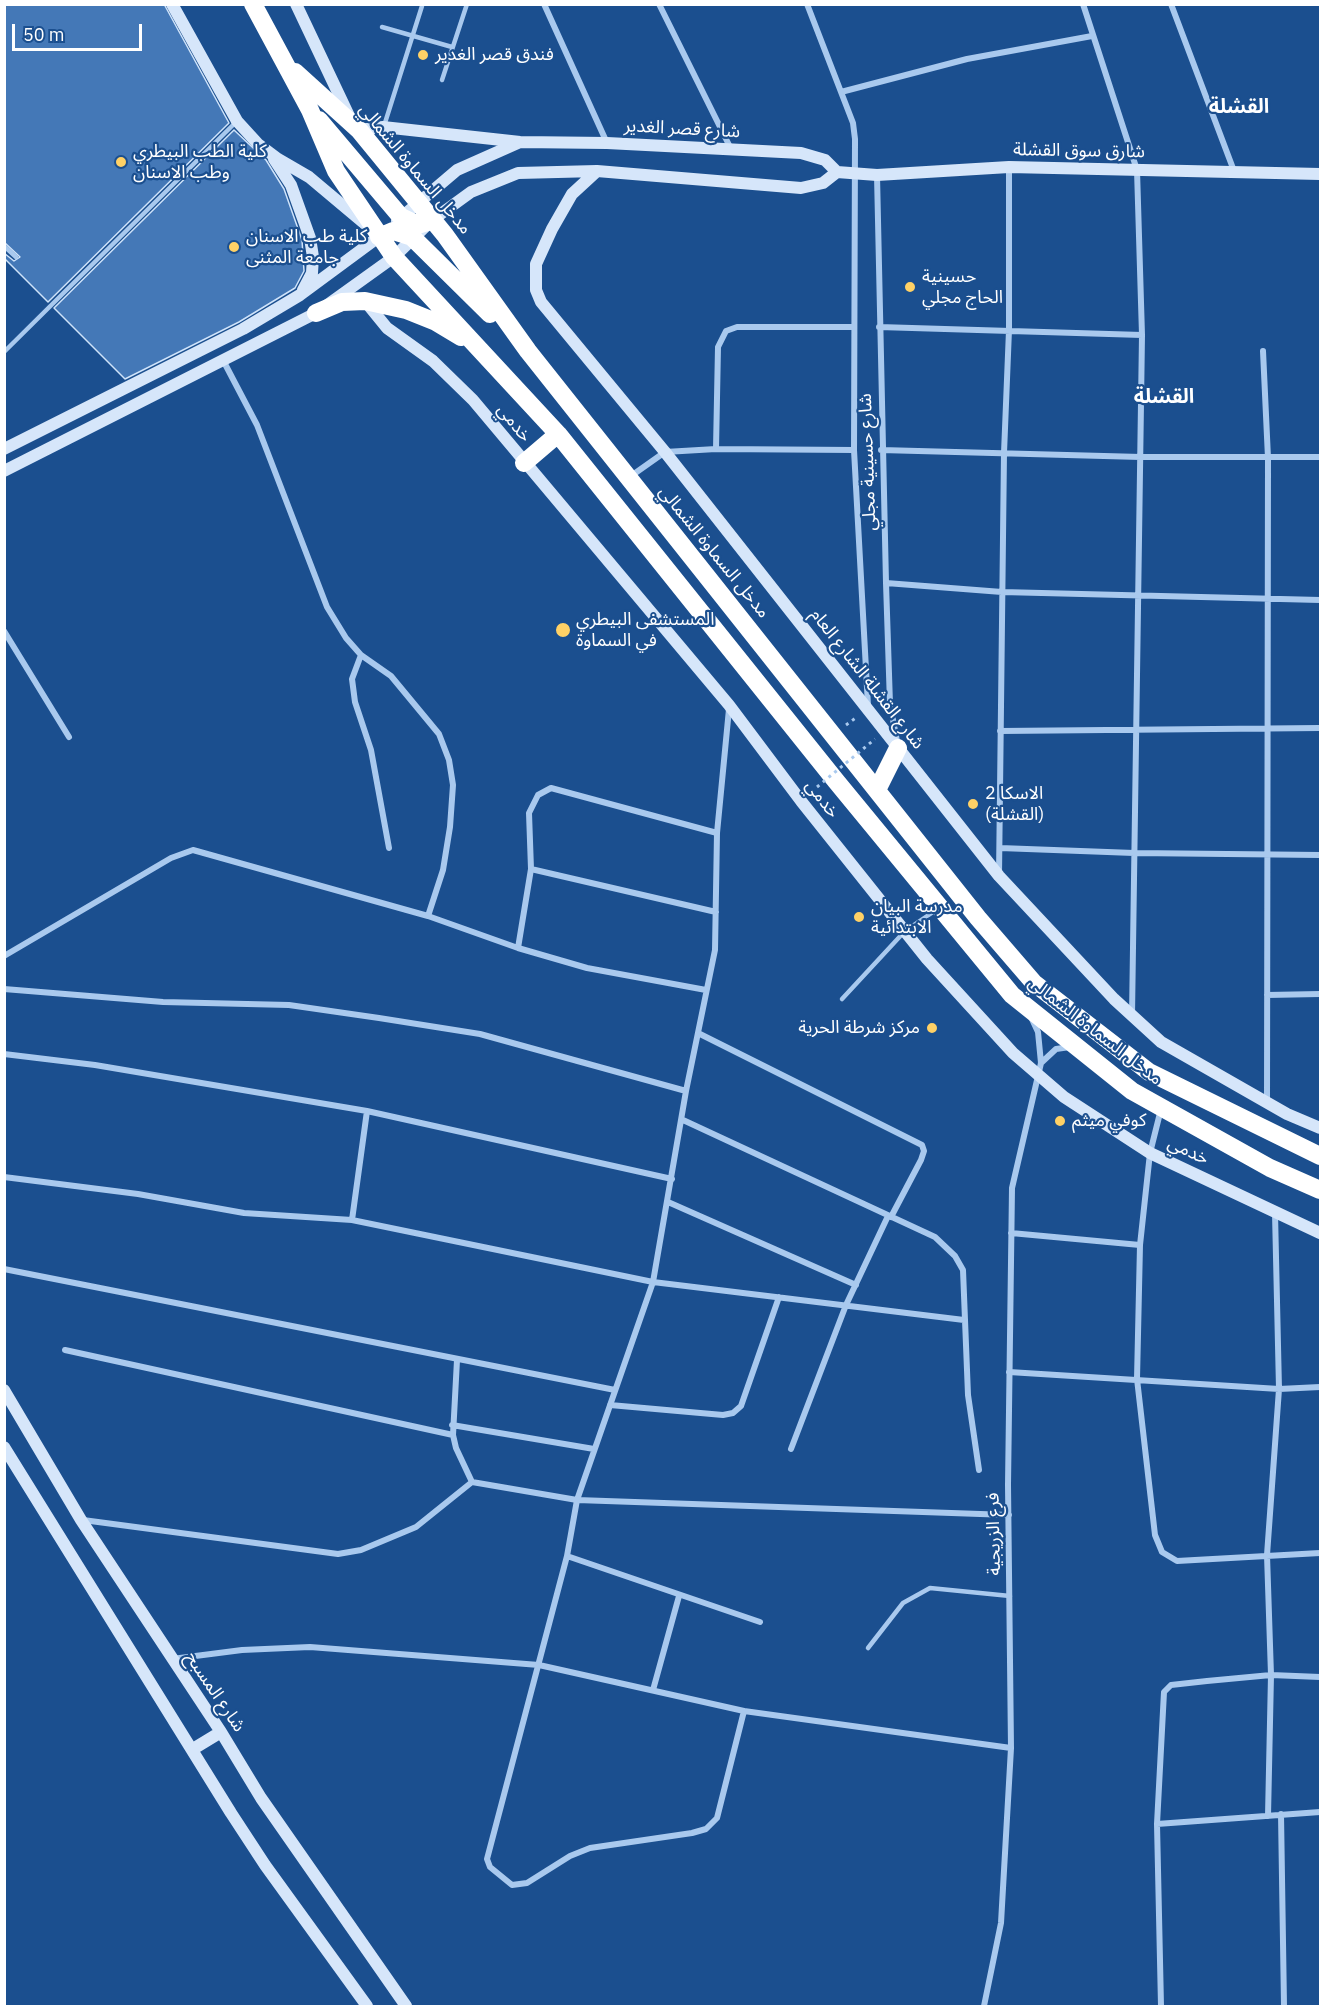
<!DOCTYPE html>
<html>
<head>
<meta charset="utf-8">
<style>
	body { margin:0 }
	#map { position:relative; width:1325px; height:2011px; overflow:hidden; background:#1b4f8f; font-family:"IBM Plex Sans",sans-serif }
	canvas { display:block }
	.frame { position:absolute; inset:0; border:6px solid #fff; pointer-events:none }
	.scale { position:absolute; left:12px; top:24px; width:130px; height:27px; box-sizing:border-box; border:3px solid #fff; border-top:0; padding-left:8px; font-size:18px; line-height:21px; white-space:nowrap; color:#fff; -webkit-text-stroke:4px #1b4f8f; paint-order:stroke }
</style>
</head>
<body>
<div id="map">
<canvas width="1325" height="2011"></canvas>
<div class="frame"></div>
<div class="scale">50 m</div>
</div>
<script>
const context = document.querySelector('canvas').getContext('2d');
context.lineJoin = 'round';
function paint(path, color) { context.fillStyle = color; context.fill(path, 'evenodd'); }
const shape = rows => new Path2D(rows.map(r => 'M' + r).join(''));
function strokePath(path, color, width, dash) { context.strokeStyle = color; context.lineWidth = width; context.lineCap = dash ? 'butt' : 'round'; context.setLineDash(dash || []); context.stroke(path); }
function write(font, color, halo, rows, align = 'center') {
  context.font = font + ' "IBM Plex Sans","Noto Sans Arabic",sans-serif'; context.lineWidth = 4.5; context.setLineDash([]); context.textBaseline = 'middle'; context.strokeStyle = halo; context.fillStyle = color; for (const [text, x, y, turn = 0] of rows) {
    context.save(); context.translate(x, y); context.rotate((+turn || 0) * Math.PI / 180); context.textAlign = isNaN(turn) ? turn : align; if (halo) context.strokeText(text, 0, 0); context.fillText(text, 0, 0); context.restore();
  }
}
const building = shape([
	[4,4,164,4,229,123,48,302,4,258,4,253,14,261,20,257,4,242,4,4],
	[234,130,266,160,284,189,302,240,304,271,295,288,239,322,125,379,54,308,234,130]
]);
paint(building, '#4478b7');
strokePath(building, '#cfe3fa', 1.5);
strokePath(shape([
	[846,725,857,717]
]), '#a9c9ee', 3, [3, 4.5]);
strokePath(shape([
	[382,27,452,47],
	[442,80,467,4],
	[384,126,422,6],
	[4,246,16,257],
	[4,352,235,123],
	[842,999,905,931,936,910],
	[868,1648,903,1603,930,1588,1010,1596]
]), '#a9c9ee', 4.5);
strokePath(shape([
	[544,4,607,143],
	[659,4,731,149],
	[807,4,853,123,855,139,854,450,868,706],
	[1083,4,1137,170,1142,335,1132,1015],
	[1171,4,1234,171],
	[841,92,967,59,1092,36],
	[877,175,886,583,890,704,897,741],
	[879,327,1142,335],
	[1263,351,1268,458,1267,1102],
	[224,362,257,425,327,607,346,638,361,655,391,676,439,734,449,760,453,785,450,827,443,870,428,916],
	[716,449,718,347,726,331,737,327,854,327],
	[881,450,1141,457,1320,457],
	[631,476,665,452,716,449,854,450],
	[886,583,1002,592,1320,600],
	[4,631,69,737],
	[361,655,352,679,355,702,371,750,389,848],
	[729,709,717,833,715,950,686,1091,653,1282,577,1500,567,1556,487,1859,490,1867,512,1885,527,1883,570,1856,590,1848,692,1833,706,1829,717,1818,744,1711],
	[1000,731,1320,728],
	[1000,848,1134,853,1320,855],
	[531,869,716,912],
	[999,875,1004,453,1009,330,1009,167],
	[518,948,531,869,529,813,538,795,551,788,717,833],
	[4,956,171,858,193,850,428,916,518,948,587,968,706,990],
	[4,989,163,1002,289,1005,379,1018,480,1034,686,1091],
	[1267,995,1320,994],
	[698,1033,922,1145,924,1151,921,1160,891,1217],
	[4,1054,95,1065,367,1111,672,1179],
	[1041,1063,1056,1049,1070,1047],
	[1161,1109,1150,1153,1140,1245,1137,1379,1155,1535,1162,1552,1177,1561,1320,1553],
	[683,1120,935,1237,955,1256,963,1270,968,1395,979,1470],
	[4,1177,138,1194,244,1213,352,1220,653,1282,964,1320],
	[668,1202,856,1285],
	[352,1220,367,1111],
	[1011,1233,1140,1245],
	[4,1269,615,1390],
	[65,1350,453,1435],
	[457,1360,453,1435,456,1448,472,1482],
	[1009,1372,1279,1389,1320,1387],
	[610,1405,723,1415,733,1413,741,1406,779,1297],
	[452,1425,594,1449],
	[791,1449,846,1305,888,1216],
	[83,1520,338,1554,361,1550,416,1527,472,1482,577,1500,1009,1515],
	[567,1556,760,1622],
	[172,1659,242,1650,310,1647,539,1665,744,1711,1011,1748],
	[653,1690,679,1596],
	[1281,1814,1284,2006],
	[1268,1816,1271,1675,1267,1555,1279,1389,1275,1213],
	[1157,1824,1320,1812],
	[984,2006,1001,1923,1011,1748,1008,1485,1012,1188,1041,1063,1038,1032,1031,1017],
	[1161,2006,1157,1824,1164,1692,1171,1685,1207,1681,1271,1675,1320,1677]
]), '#a9c9ee', 6);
strokePath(shape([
	[172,4,237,121,258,144,278,159,309,177,365,224],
	[296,4,350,118],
	[359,130,383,127,520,142,607,143,801,153,825,160,837,172],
	[274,159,291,185,310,238,313,257,312,273,303,290],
	[597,171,572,194,552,229,536,264,536,290,541,302,665,452,999,876,1114,999,1161,1042,1287,1114,1320,1128],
	[837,172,877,175,1009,167,1320,174],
	[397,221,457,170,520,142],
	[365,301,387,328,433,361,473,400,729,705,801,801,927,959,1013,1053,1064,1097,1150,1153,1320,1233],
	[4,449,243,329,300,295,384,233],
	[4,471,316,313,394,257,431,221,471,192,518,173,597,171,801,188,823,183,837,172],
	[4,1390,81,1520,221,1732,261,1798,406,2006],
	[4,1447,231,1813,265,1865,367,2006],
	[193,1749,221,1732]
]), '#d6e6fa', 12);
strokePath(shape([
	[253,4,310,110,336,171,394,257,558,434,836,781,1012,995,1132,1091,1270,1168,1320,1190],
	[295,72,359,130,445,235,528,351,978,918,1034,983,1149,1072,1320,1156],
	[319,120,401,217,418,225,431,221],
	[379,237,393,231,412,237,490,314],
	[316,313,342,302,365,301,406,310,436,322,461,337],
	[524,463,558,434],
	[877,790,898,748]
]), '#fff', 18);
strokePath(shape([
	[817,787,875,739]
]), '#a9c9ee', 3, [3, 4.5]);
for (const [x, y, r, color] of [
	[423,55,6,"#ffd166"],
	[121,162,6,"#ffd166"],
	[234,247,6,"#ffd166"],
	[910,287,6,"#ffd166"],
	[563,630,8,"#ffd166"],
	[973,804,6,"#ffd166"],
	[859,917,6,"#ffd166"],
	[932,1028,6,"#ffd166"],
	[1060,1121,6,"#ffd166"]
]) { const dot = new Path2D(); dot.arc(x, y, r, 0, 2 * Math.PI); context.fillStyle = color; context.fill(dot); strokePath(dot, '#1b4f8f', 2); }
write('18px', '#fff', '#1b4f8f', [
	["فندق قصر الغدير",435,55],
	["كلية الطب البيطري",133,152],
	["وطب الاسنان",133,173],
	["كلية طب الاسنان",246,237],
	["جامعة المثنى",246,258],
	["حسينية",922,277],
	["الحاج مجلي",922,298],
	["المستشفى البيطري",576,620],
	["في السماوة",576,641],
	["الاسكا 2",985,794],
	["(القشلة)",985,815],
	["مدرسة البيان",871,907],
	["الابتدائية",871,928],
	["مركز شرطة الحرية",920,1028,"right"],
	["كوفي ميثم",1072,1121]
], 'left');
write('18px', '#fff', '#1b4f8f', [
	["شارع قصر الغدير",682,129,3],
	["شارق سوق القشلة",1079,151,1],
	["مدخل السماوة الشمالي",415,169,50],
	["خدمي",514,423,51],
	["شارع حسينية مجلي",868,462,-92],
	["مدخل السماوة الشمالي",714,552,51],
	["شارع القشلة الشارع العام",867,679,52],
	["خدمي",822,799,52],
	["مدخل السماوة الشمالي",1095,1031,38],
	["خدمي",1188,1151,25],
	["فرع الزريجية",994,1534,-91],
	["شارع المسبح",215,1692,56]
]);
write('bold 20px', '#fff', '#1b4f8f', [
	["القشلة",1239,107],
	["القشلة",1164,397]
]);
</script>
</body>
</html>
